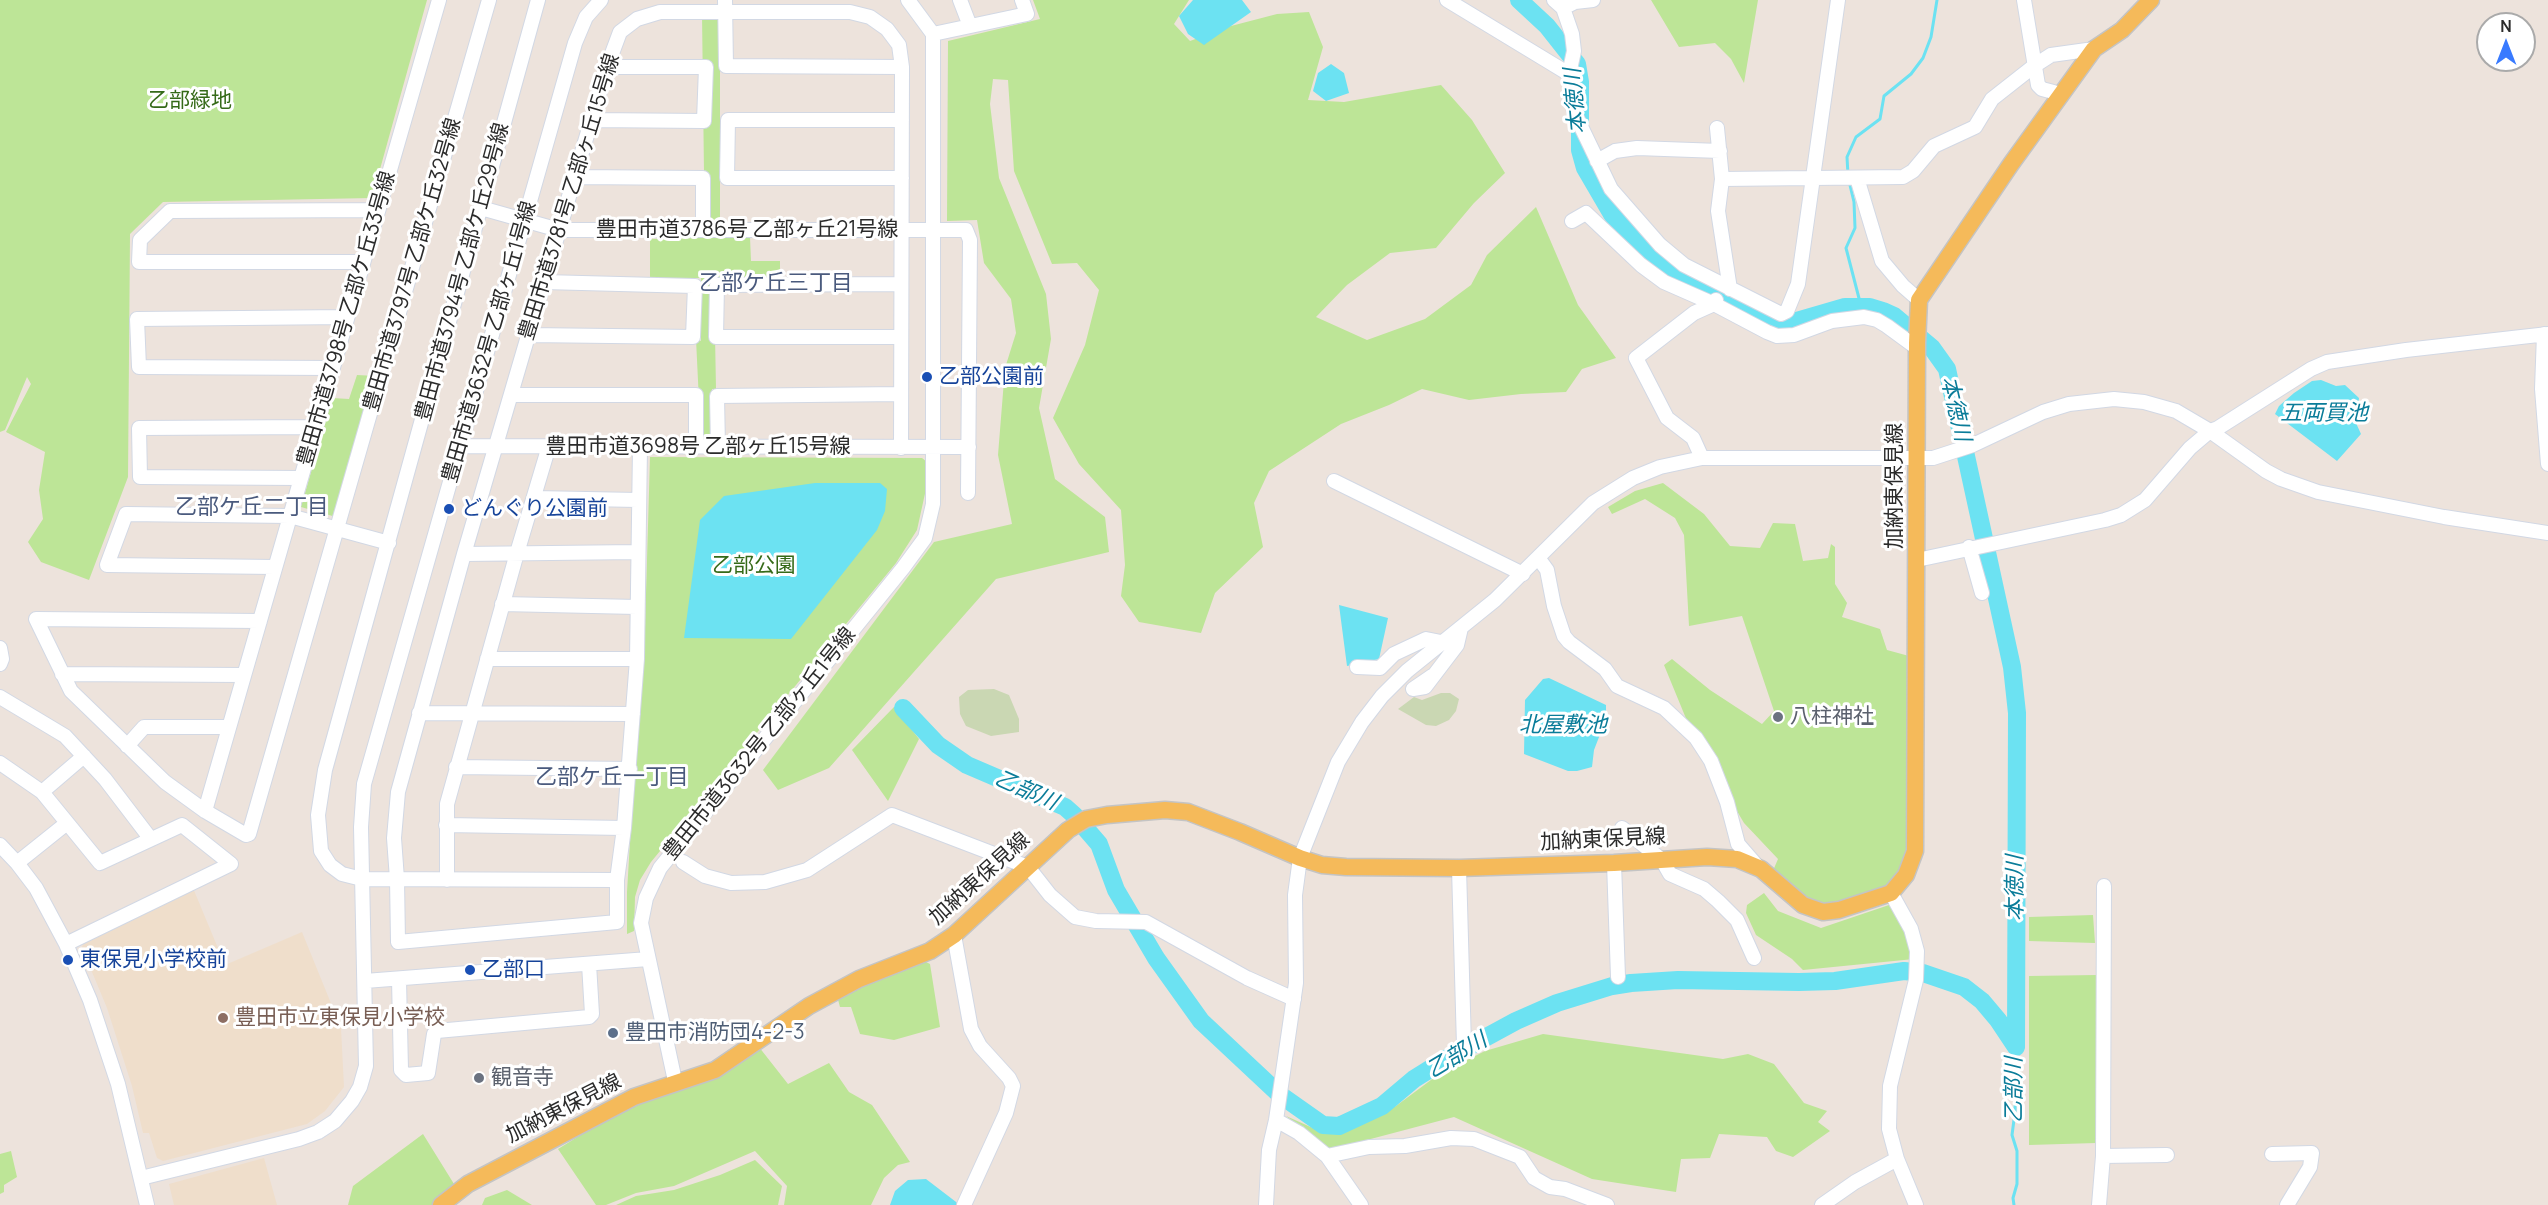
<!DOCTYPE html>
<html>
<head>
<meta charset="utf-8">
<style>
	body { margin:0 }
	#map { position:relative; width:2548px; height:1205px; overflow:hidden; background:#ede3dc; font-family:Manrope,sans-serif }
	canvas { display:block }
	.north { position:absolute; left:2476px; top:12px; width:60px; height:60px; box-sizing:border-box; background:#fff; border:2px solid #aaa; border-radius:50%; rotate:0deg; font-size:16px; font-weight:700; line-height:24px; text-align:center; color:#2b2b2b }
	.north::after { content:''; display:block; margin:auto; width:21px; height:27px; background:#387aff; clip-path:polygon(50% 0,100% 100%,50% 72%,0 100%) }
</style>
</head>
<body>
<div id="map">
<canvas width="2548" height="1205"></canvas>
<div class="north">N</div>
</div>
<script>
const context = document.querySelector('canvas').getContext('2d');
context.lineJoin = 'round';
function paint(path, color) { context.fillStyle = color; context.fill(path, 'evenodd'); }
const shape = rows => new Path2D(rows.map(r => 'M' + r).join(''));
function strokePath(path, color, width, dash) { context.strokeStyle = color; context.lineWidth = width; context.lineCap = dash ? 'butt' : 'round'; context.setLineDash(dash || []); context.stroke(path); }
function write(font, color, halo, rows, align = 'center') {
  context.font = font + ' Manrope,"Noto Sans JP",sans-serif'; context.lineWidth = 6; context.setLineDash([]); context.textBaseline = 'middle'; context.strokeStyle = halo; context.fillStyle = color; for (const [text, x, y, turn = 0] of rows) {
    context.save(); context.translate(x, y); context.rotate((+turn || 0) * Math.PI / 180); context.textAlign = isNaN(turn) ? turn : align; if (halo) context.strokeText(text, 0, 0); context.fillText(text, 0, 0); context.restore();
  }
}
paint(shape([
	[193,888,225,965,302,932,341,1028,344,1087,325,1111,307,1124,163,1161,157,1158,149,1133,143,1133,132,1086,107,1008,82,948,83,941],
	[264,1158,277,1205,174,1205,169,1184]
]), '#efdecb');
paint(shape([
	[0,0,427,0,372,198,163,202,130,234,128,477,89,580,41,562,28,542,43,519,39,490,45,452,6,432,31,384,27,377,5,430,0,432],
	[1033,0,1189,0,1174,24,1190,41,1231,26,1277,14,1309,12,1323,47,1308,100,1344,102,1441,85,1472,120,1505,173,1474,203,1436,248,1390,253,1347,285,1316,317,1367,340,1425,319,1471,285,1487,255,1536,207,1578,305,1616,358,1582,369,1566,392,1521,394,1469,400,1422,389,1389,405,1341,424,1269,471,1254,503,1263,547,1215,593,1201,633,1139,622,1121,596,1125,565,1121,510,1079,464,1053,418,1085,345,1099,290,1077,263,1052,264,1014,171,1008,80,993,79,990,104,999,178,1046,294,1051,339,1039,408,1055,479,1105,517,1109,552,996,579,829,768,778,790,763,770,934,542,1012,524,998,455,1005,368,1016,333,1011,299,984,263,977,220,947,221,948,41,1040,19],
	[1651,0,1758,0,1744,83,1731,59,1715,43,1679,47],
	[702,14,720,16,720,224,707,224,704,173],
	[750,237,751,261,780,261,780,279,720,278,714,281,716,389,712,389,711,442,701,443,696,339,701,341,701,278,650,278,650,239],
	[357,375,376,376,336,517,301,507,332,398,349,399],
	[650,457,922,458,927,462,926,489,917,530,896,563,651,862,640,880,635,897,634,931,627,934,627,892,634,774,644,663],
	[1663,483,1704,514,1730,546,1760,548,1773,523,1795,524,1803,561,1828,558,1831,544,1835,547,1835,584,1847,603,1842,617,1880,629,1887,650,1909,656,1909,851,1900,873,1885,889,1822,906,1807,901,1772,873,1778,859,1744,823,1715,774,1692,733,1664,665,1672,659,1710,690,1762,724,1774,711,1742,616,1689,626,1684,535,1675,518,1645,499,1612,514,1608,507,1635,491],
	[894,707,919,739,888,801,852,750],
	[1764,893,1778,911,1821,928,1889,905,1897,916,1909,940,1914,959,1803,970,1792,959,1756,935,1746,913,1747,905],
	[2093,915,2095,943,2029,941,2029,917],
	[924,961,930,964,940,1027,894,1040,860,1034,851,1007,840,1007,837,996],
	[2096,975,2096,1143,2029,1145,2029,976],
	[1543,1034,1723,1059,1748,1054,1774,1064,1804,1103,1827,1111,1818,1122,1830,1131,1793,1157,1776,1151,1767,1137,1719,1134,1710,1158,1681,1159,1676,1192,1592,1179,1454,1117,1329,1150,1286,1116,1324,1133,1344,1132,1396,1106,1439,1074,1485,1051],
	[759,1047,788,1084,829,1063,849,1092,872,1105,910,1162,898,1165,884,1178,871,1205,784,1205,787,1186,755,1151,674,1186,636,1193,606,1205,596,1205,558,1149,636,1101],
	[423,1134,454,1184,432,1205,348,1205,353,1186],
	[11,1151,17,1177,4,1185,4,1192,0,1194,0,1154],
	[755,1160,782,1186,778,1205,616,1205,636,1196,674,1190,720,1175],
	[507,1190,532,1205,482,1205,485,1198]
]), '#bde597');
paint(shape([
	[994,689,1009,695,1019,719,1019,732,991,736,966,726,960,714,959,697,968,690],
	[1441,693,1450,693,1459,699,1456,711,1449,720,1436,726,1426,725,1398,709,1414,697,1422,700]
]), '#cad7b3');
paint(shape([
	[1193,0,1242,0,1251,12,1204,45,1188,34,1179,16],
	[1331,64,1344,73,1349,93,1326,101,1313,91,1318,73],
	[2321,380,2336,386,2345,385,2359,398,2356,423,2361,434,2337,461,2275,414,2279,406,2294,393,2312,381],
	[815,483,880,483,887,489,885,511,877,530,791,639,684,638,700,520,724,496],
	[1339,605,1388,618,1379,659,1347,666],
	[1549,678,1606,705,1606,719,1594,750,1592,767,1577,771,1568,771,1524,754,1525,700,1543,679],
	[926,1179,960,1205,890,1205,895,1191,908,1180]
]), '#6ce2f2');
strokePath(shape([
	[1848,175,1847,157,1856,137,1880,119,1884,96,1911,74,1923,58,1931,37,1937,0],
	[1849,181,1854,202,1855,228,1846,248,1861,306],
	[2014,1205,2013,1198,2017,1184,2017,1151,2012,1135,2015,1112,2016,1047]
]), '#6ce2f2', 3);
strokePath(shape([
	[1519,0,1547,26,1577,64,1580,82,1580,150,1585,168,1613,216,1653,258,1776,323,1790,323,1845,307,1870,307,1883,311,1894,316,1932,348,1947,369,2012,667,2017,713,2016,1047],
	[903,708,938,745,967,765,1065,807,1074,815,1099,844,1116,890,1156,958,1201,1021,1279,1094,1323,1125,1339,1126,1382,1106,1414,1079,1446,1059,1516,1021,1557,1003,1612,986,1631,983,1678,980,1799,982,1835,981,1904,971,1923,973,1964,987,1982,1001,1998,1020,2016,1047]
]), '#6ce2f2', 18);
const minor = shape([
	[538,0,325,770,318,815,321,851,330,865,342,874,362,879,617,880],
	[725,0,726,66,902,67],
	[960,0,970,26],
	[1447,0,1569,74],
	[1554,0,1563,8,1572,34,1574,51,1569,74,1574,112,1611,189,1660,245,1684,265,1781,314,1787,311,1798,284,1838,0],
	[2024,0,2038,85,2042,89,2061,94],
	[1563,8,1575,2,1593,0],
	[933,34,1027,14,1022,0],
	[592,120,704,121,706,67,607,67],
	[1717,128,1722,179,1718,211,1730,289],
	[1597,161,1615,151,1637,148,1720,151],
	[575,177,703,178,703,230],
	[902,178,727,178,728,120,902,120],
	[1857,178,1882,261,1903,286,1919,300],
	[1722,179,1903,177,1913,171,1934,146,1975,127,1992,99,2034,66,2051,55,2094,49],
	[481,208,559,230,966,230,970,240,968,493],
	[1572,221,1586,213,1641,265,1664,282,1714,304,1767,332,1777,336,1794,335,1832,321,1864,317,1877,320,1887,326,1917,348],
	[363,262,139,262,140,240,170,211,378,210],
	[2544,334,2542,389,2548,464],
	[528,335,693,337,695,286,544,282],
	[901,337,716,337,717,285,901,284],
	[333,368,139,367,137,319,347,317],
	[511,395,696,395,696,447],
	[461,446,969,447],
	[640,447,637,659,624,828,617,880,617,922,398,942,397,879,394,838,398,792,464,554,607,67,620,32,637,19,660,12,850,12,870,17,887,29,899,45,902,67,901,448],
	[718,447,717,396,901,394],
	[1702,458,1693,438,1667,418,1636,358,1694,313,1714,304,1716,300],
	[301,478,140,477,139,428,316,427],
	[1334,481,1523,574],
	[534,498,638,500],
	[1969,547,1982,593],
	[464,554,637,552],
	[1539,559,1547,570,1554,606,1564,636,1569,642,1605,669,1617,686,1664,708,1696,738,1711,761,1727,802,1738,844,1758,867],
	[1917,560,2105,520,2121,515,2145,500,2190,448,2210,431,2218,428,2311,369,2327,362,2406,350,2548,334],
	[275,567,107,565,126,514,290,516,389,543],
	[502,604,637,607],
	[260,621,36,619,71,691,165,782,205,811,246,835,249,834,489,0],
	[0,648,2,659,0,664],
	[487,659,637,659],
	[1357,667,1380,668,1394,654,1426,639,1441,642],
	[62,674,244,675],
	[1432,676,1413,689,1425,687,1457,645,1461,628],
	[0,697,65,736,105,779,150,838],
	[419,713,633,714],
	[127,746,144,727,229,727],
	[0,763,42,792,100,863,182,825,231,864,66,944],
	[456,767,630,769],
	[42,792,84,756],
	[205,811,439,0],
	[446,825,624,828],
	[1622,828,1662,860,1670,874,1704,889,1718,901,1737,920,1754,958],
	[0,845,17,863,36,888,66,944,90,1000,118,1084,147,1205],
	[683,862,705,876,731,883,765,882,807,870,892,815,1028,867,1050,895,1075,917,1096,921,1146,922,1247,978,1294,999],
	[17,863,67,823],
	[1614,863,1618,977],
	[1459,868,1464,1046],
	[447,880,447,804,517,553,549,446],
	[1891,893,1911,929,1917,951,1916,980,1890,1086,1889,1129,1897,1159,1916,1205],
	[954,935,971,1029,980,1046,1009,1078,1013,1086,1006,1113,964,1205],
	[399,979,401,1070,406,1075,428,1073,434,1034,437,1031,589,1017,592,1014,589,964],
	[365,981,648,959],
	[675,1081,641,923,646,898,660,868,903,568,925,538,933,504,933,34,908,0],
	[1276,1120,1299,1133,1327,1156,1361,1205],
	[2272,1154,2312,1153,2310,1167,2287,1205],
	[1327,1156,1369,1147,1405,1146,1451,1138,1474,1139,1520,1157,1534,1178,1550,1187,1565,1189,1607,1205],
	[2103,1156,2167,1155],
	[141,1178,299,1139,318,1132,335,1121,352,1101,360,1087,366,1066,361,827,364,784,575,43,586,17,601,0],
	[1266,1205,1269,1150,1276,1120,1296,983,1295,895,1300,858,1338,762,1362,722,1382,696,1407,671,1495,600,1593,503,1633,478,1660,467,1702,458,1933,458,1973,445,2043,412,2069,404,2114,399,2144,402,2176,411,2210,431,2266,471,2281,479,2318,492,2444,517,2548,533],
	[1822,1205,1855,1182,1897,1159],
	[2099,1205,2103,1156,2104,886]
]);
const major = shape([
	[441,1205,468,1184,634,1097,715,1070,809,1006,859,979,930,951,954,935,1068,830,1086,819,1107,815,1165,810,1188,812,1240,832,1300,858,1322,865,1346,867,1459,868,1614,863,1707,857,1737,859,1761,869,1803,905,1823,912,1839,910,1891,893,1906,875,1915,851,1917,343,1919,300,2011,164,2094,49,2122,30,2151,0]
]);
strokePath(minor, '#d2d8e4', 16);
strokePath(major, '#c4c4c4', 19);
strokePath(minor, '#fff', 14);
strokePath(major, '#f5ba5a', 16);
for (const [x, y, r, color] of [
	[927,377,6,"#1a4fb4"],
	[449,509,6,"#1a4fb4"],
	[1778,717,6,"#6b7280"],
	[68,960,6,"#1a4fb4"],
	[470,970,6,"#1a4fb4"],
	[223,1018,6,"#8d6e63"],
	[613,1033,6,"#5c6f8a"],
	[479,1078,6,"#6b7280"]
]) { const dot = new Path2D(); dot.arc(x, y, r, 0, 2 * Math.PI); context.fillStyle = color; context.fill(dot); strokePath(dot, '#fff', 2); }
write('21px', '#356a18', '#fff', [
	["乙部緑地",190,101],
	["乙部公園",754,566]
]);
write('21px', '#2b2b2b', '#fff', [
	["豊田市道3781号 乙部ヶ丘15号線",570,197,-73],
	["豊田市道3786号 乙部ヶ丘21号線",747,230],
	["豊田市道3797号 乙部ケ丘32号線",413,265,-74],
	["豊田市道3794号 乙部ケ丘29号線",463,272,-75],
	["豊田市道3798号 乙部ケ丘33号線",347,319,-74],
	["豊田市道3632号 乙部ヶ丘1号線",490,342,-74],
	["豊田市道3698号 乙部ヶ丘15号線",698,447],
	["加納東保見線",1895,486,-90],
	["豊田市道3632号 乙部ヶ丘1号線",760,744,-51],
	["加納東保見線",1603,840,-3],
	["加納東保見線",980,879,-42],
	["加納東保見線",564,1109,-27]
]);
write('21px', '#164399', '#fff', [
	["乙部公園前",939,377],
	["どんぐり公園前",461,509],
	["東保見小学校前",80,960],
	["乙部口",482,970]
], 'left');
write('21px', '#5b616d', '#fff', [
	["八柱神社",1790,717],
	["観音寺",491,1078]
], 'left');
write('21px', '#785e54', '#fff', [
	["豊田市立東保見小学校",235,1018]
], 'left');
write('21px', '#4e5e75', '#fff', [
	["豊田市消防団4-2-3",625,1033]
], 'left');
write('italic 22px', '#0a7c99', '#fff', [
	["本徳川",1576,101,-95],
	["本徳川",1955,409,77],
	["五両買池",2324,414],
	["北屋敷池",1563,726],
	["乙部川",1026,791,24],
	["本徳川",2016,888,-90],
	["乙部川",1457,1056,-31],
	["乙部川",2015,1090,-90]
]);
write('22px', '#4a5a7d', '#fff', [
	["乙部ケ丘三丁目",776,284],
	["乙部ケ丘二丁目",252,508],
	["乙部ケ丘一丁目",612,778]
]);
</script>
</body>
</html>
